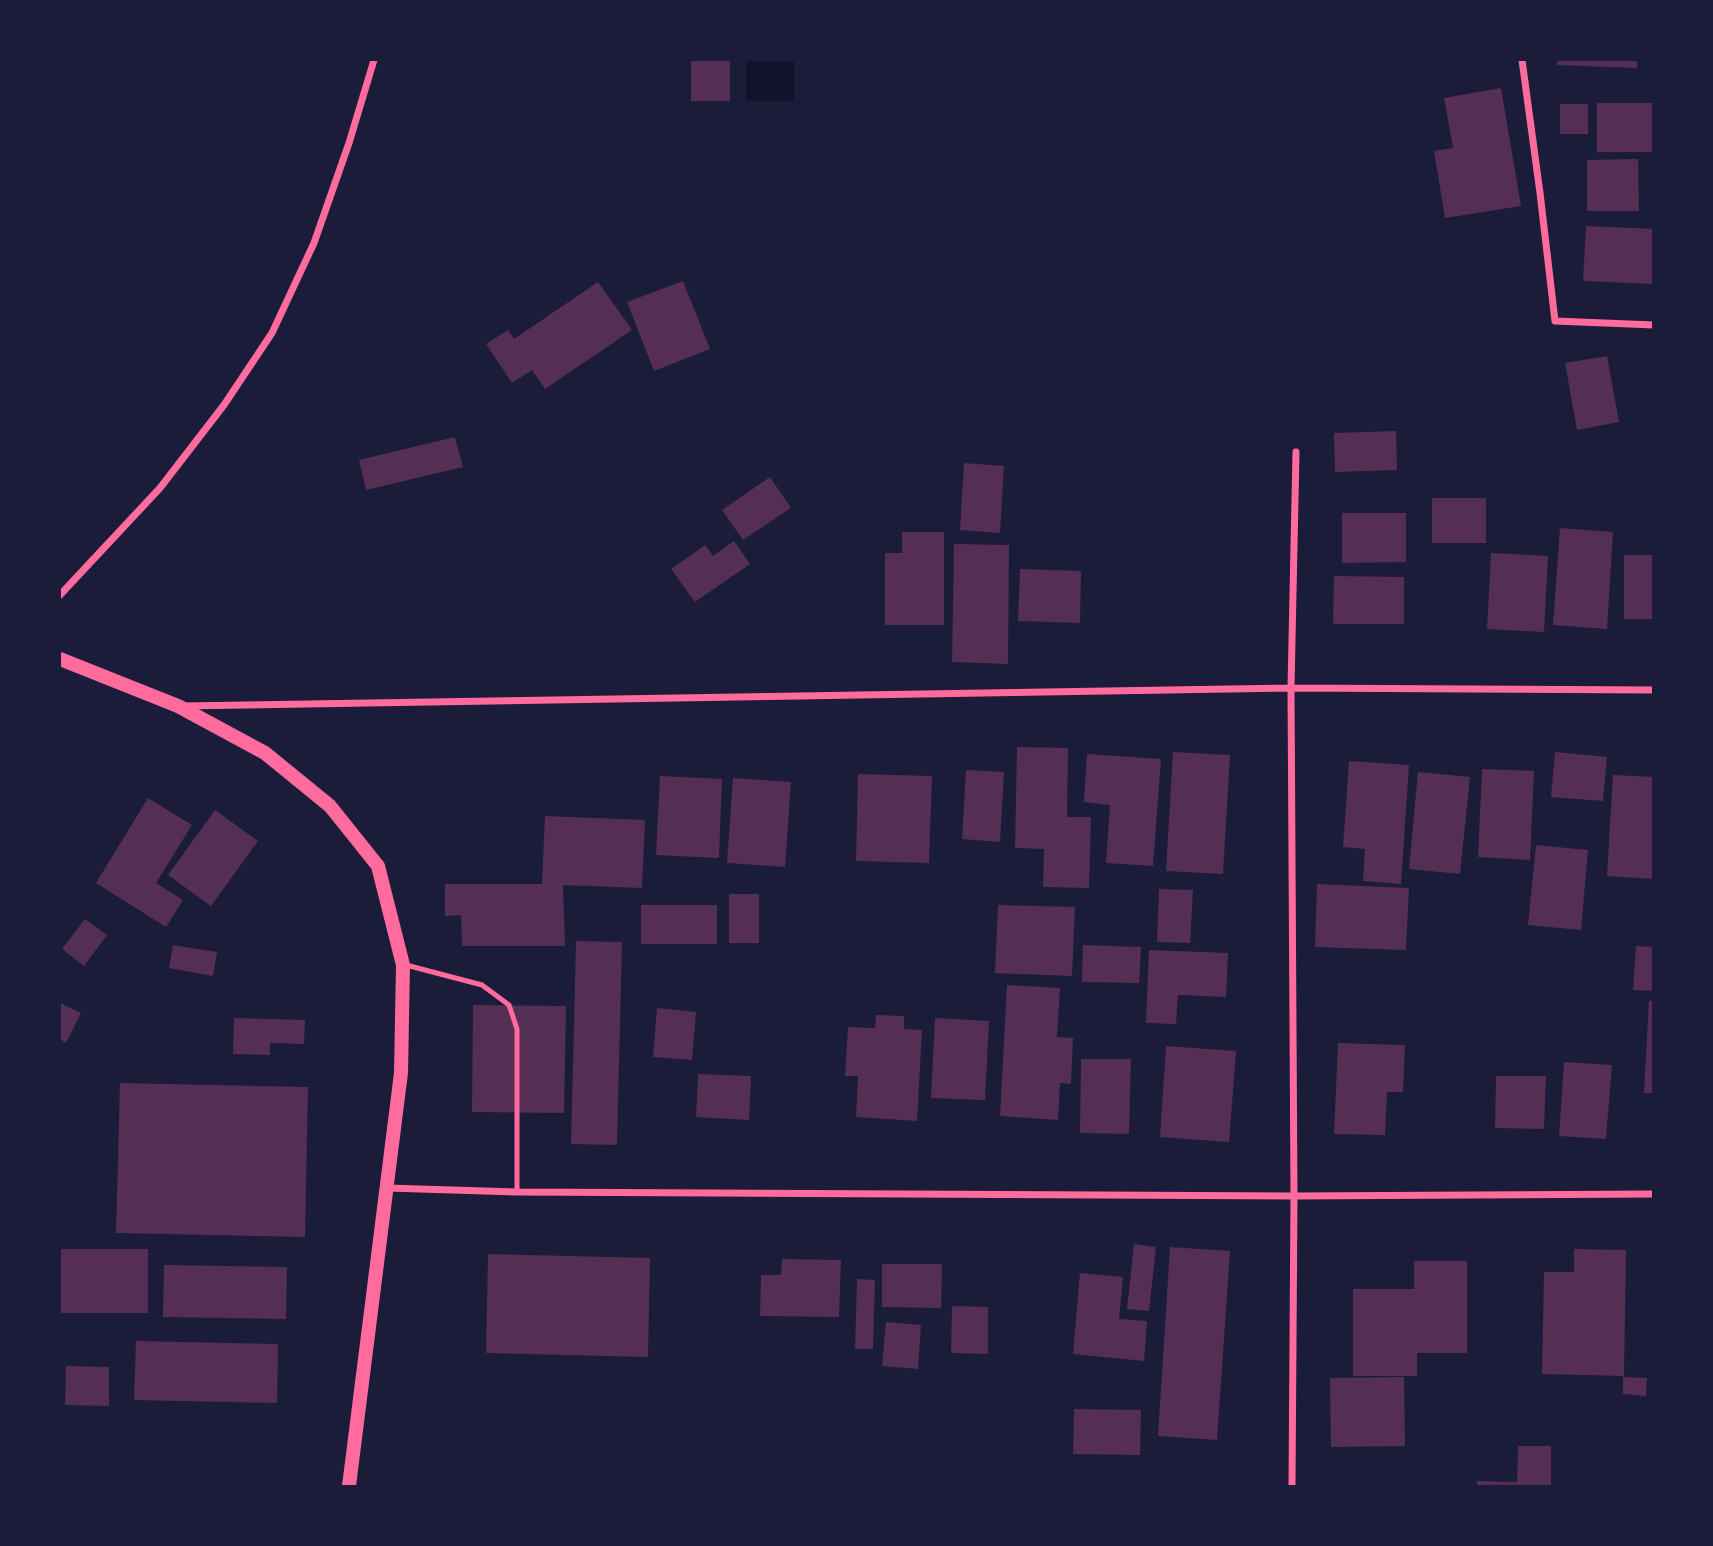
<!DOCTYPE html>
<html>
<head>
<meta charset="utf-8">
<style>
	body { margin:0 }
	#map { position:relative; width:1713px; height:1546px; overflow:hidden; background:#1b1b3a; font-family:Signika,sans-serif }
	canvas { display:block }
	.frame { position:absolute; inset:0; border:61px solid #1b1b3a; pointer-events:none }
</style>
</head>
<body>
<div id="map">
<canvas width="1713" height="1546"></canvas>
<div class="frame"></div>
</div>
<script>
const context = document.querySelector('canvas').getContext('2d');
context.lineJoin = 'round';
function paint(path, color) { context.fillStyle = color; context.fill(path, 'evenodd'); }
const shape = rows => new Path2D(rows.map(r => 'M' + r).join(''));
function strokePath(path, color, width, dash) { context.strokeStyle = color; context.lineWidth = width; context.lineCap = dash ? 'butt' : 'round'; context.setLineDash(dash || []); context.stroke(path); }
paint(shape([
	[746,60,794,60,794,101,746,101]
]), '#12122b');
paint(shape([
	[691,60,730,60,730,101,691,101],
	[1557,60,1637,60,1637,68,1557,65],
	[1501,88,1521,206,1445,218,1434,151,1453,148,1444,98],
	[1597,103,1654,103,1654,152,1597,152],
	[1560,104,1588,104,1588,134,1560,134],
	[1638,159,1639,211,1587,211,1587,160],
	[1586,226,1654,229,1654,284,1583,281],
	[683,281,710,349,654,371,627,302],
	[598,282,632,330,545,389,532,370,512,383,486,344,508,330,514,339],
	[1607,356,1619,422,1577,430,1565,363],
	[1396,431,1397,470,1335,472,1334,433],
	[455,437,463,467,366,490,359,460],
	[964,463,1004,466,1000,533,960,530],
	[770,477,791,508,743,540,722,510],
	[1432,498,1486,498,1486,543,1432,543],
	[1342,513,1406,513,1406,562,1342,563],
	[1560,528,1613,532,1607,629,1553,625],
	[902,532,944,532,944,625,885,625,885,553,902,553],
	[734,541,750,564,695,602,671,569,705,545,713,556],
	[954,544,1009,545,1008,664,952,662],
	[1491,553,1548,556,1544,632,1487,629],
	[1624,555,1654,555,1654,619,1624,619],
	[1020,569,1081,571,1080,623,1018,621],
	[1334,576,1404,577,1404,624,1333,624],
	[1017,747,1068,748,1067,817,1091,817,1089,888,1043,887,1044,849,1015,848],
	[1173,752,1230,755,1223,874,1166,871],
	[1555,752,1607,757,1603,801,1551,797],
	[1087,754,1161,759,1153,866,1106,863,1110,805,1084,802],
	[1349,761,1409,765,1401,884,1363,881,1365,849,1343,847],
	[1482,769,1534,771,1530,860,1478,857],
	[966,770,1004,772,1000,842,962,839],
	[1418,772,1470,777,1460,874,1409,869],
	[858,774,932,776,929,863,856,861],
	[1613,775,1654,777,1654,879,1607,876],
	[660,776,722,779,719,858,656,855],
	[733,778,791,782,785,867,727,863],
	[148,798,192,825,156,883,183,900,166,927,96,883],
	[215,810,258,841,211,906,168,875],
	[545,816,645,820,642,888,563,885,565,946,462,946,461,915,445,916,445,884,542,884],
	[1536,845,1588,850,1581,930,1528,925],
	[1317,884,1409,888,1406,950,1315,947],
	[1159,889,1193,890,1190,943,1157,942],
	[729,894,759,894,759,943,729,943],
	[641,905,717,905,717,944,641,944],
	[998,905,1075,907,1072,976,995,973],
	[85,919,107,935,84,966,62,949],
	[576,941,622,942,617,1145,571,1144],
	[173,945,217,952,213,976,169,968],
	[1083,945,1141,947,1139,983,1082,982],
	[1636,946,1654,947,1654,991,1633,990],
	[1149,950,1228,953,1226,997,1178,995,1176,1024,1146,1023],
	[1007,985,1060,988,1057,1037,1073,1038,1071,1084,1060,1083,1058,1120,1000,1116],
	[1649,1001,1654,1001,1654,1093,1644,1093],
	[60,1003,81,1013,66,1043,60,1039],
	[473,1005,566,1006,564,1113,472,1112],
	[657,1008,696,1012,692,1060,653,1057],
	[876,1015,904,1016,904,1029,922,1030,917,1121,856,1117,858,1076,845,1076,848,1027,875,1028],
	[234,1018,305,1020,304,1044,270,1043,270,1055,233,1054],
	[935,1018,989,1021,985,1100,931,1098],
	[1338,1043,1405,1045,1403,1092,1387,1092,1385,1135,1334,1134],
	[1166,1046,1236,1051,1229,1142,1160,1137],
	[1081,1059,1131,1059,1129,1134,1080,1133],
	[1564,1062,1612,1065,1606,1139,1559,1136],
	[698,1074,751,1076,749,1120,696,1117],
	[1496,1076,1546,1076,1544,1129,1495,1128],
	[120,1083,308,1087,305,1237,116,1233],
	[1134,1244,1156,1247,1149,1311,1127,1309],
	[1170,1247,1230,1251,1217,1440,1158,1436],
	[60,1249,148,1249,148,1313,60,1313],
	[1574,1249,1626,1250,1624,1376,1542,1374,1544,1272,1574,1272],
	[488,1254,650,1258,648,1357,486,1353],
	[782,1259,841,1260,839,1317,760,1316,761,1275,781,1275],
	[1414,1261,1467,1261,1467,1353,1417,1353,1417,1376,1353,1376,1353,1289,1414,1289],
	[882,1264,942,1264,941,1308,882,1307],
	[164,1265,287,1267,286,1319,163,1317],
	[1080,1273,1123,1277,1119,1319,1147,1321,1144,1361,1073,1354],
	[857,1279,875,1280,873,1349,855,1349],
	[952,1306,988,1307,988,1354,951,1353],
	[886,1322,921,1325,918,1369,882,1366],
	[136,1341,278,1344,277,1403,134,1400],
	[66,1366,109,1367,109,1406,65,1405],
	[1404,1377,1405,1446,1331,1447,1330,1378],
	[1623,1377,1647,1378,1646,1396,1623,1394],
	[1074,1409,1141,1410,1140,1455,1073,1454],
	[1518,1446,1551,1446,1551,1486,1477,1486,1477,1481,1517,1482]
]), '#542f53');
strokePath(shape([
	[406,965,482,985,509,1005,517,1029,517,1192]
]), '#ff6b9d', 5);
strokePath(shape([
	[1522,60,1540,193,1555,321,1654,325],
	[60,595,160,488,224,405,272,333,314,243,349,143,374,60],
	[184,706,1291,688,1654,690],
	[387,1188,517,1192,1294,1196,1654,1194],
	[1292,1486,1294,1196,1291,688,1296,452]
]), '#ff6b9d', 7);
strokePath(shape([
	[60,659,178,706,265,753,330,806,378,866,403,965,401,1073,349,1486]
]), '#ff6b9d', 14);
</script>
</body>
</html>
